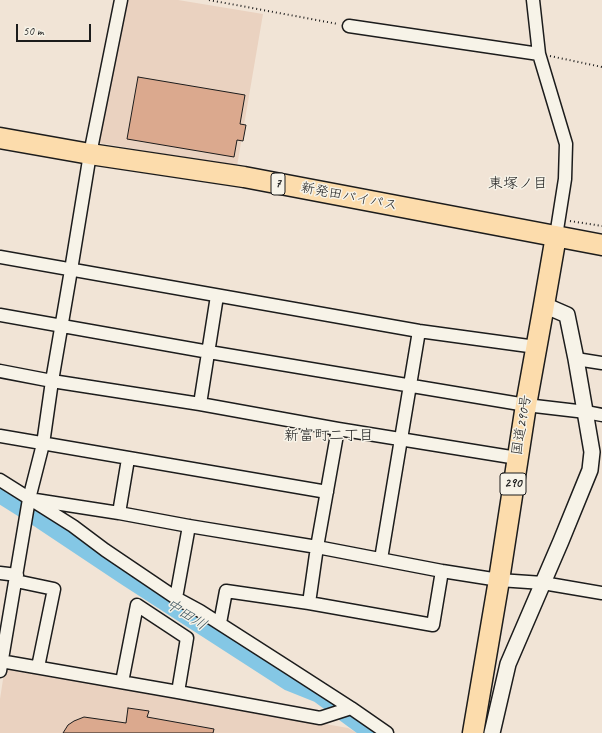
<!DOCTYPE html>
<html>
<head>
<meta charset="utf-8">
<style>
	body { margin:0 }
	#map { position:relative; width:602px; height:733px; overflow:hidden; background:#f1e4d6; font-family:Caveat,sans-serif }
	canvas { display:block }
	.scale { position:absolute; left:16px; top:24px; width:75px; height:18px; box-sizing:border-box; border:2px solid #1c1c1c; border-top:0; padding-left:5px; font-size:12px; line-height:14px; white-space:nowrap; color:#1c1c1c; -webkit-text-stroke:3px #f7f3e8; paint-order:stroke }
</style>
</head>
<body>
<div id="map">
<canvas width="602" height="733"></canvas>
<div class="scale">50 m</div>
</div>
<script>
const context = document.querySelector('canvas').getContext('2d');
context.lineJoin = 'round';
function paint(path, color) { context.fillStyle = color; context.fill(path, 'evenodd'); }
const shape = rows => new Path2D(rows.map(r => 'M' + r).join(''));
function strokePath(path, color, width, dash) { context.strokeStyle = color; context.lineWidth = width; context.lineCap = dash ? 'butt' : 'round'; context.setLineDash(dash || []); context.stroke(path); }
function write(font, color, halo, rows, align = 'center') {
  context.font = font + ' Caveat,"Klee One",sans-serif'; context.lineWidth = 3; context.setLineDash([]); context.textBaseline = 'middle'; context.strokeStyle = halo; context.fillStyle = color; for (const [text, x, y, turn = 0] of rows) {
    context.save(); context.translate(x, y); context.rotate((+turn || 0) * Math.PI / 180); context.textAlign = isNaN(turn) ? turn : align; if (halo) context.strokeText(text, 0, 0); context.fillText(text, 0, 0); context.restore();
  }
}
paint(shape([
	[124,0,178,0,263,14,237,166,99,143],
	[8,665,331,725,348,728,357,733,0,733,0,699,4,673]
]), '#ead2c0');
strokePath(shape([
	[0,494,41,520,125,576,289,682,319,694,372,733]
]), '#84c7e5', 18);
const building = shape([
	[138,77,245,95,240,124,246,125,243,141,237,140,234,157,127,139,138,77],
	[128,708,149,711,147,717,214,729,213,733,63,733,68,725,74,721,84,717,126,723,128,708]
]);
paint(building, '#dba98e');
strokePath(building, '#1c1c1c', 1);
const minor = shape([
	[533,0,539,54,566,144,565,179,556,236],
	[349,26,539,54],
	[0,257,419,331,536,347],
	[0,315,209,352,526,405,586,412,602,415],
	[576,359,602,363],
	[0,371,52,381,200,404,338,429,517,458],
	[200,404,217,296],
	[0,436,327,492],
	[0,480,73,526,105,550,176,598,200,611,289,668,351,708,387,733],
	[29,499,119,513,189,526,317,547,442,571,499,580,543,583,602,593],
	[119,513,128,459],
	[381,559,419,331],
	[0,573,17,575],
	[16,581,54,589,38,667],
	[176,598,189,526],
	[309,603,317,547,338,429],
	[220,623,226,591,309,603,433,625,442,571],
	[0,661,178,692,320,718,351,708],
	[0,671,29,499,43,444,52,381,71,270,90,154,121,0],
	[122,682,137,605,187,638,178,692]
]);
const tertiary = shape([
	[492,733,508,664,561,541,590,470,592,452,576,359,567,315,544,305]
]);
const trunk = shape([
	[0,138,90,154,244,177,602,245],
	[473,733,499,580,526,405,544,305,556,236]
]);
strokePath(minor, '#1c1c1c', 15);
strokePath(tertiary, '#1c1c1c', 18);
strokePath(trunk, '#1c1c1c', 23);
strokePath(shape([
	[209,0,338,24],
	[550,56,602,67],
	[570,221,602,226]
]), '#1c1c1c', 2, [1, 3]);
strokePath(minor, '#f7f3e8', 12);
strokePath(tertiary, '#f7f3e8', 15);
strokePath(trunk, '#fcdcac', 20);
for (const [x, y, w] of [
	[278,184,14],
	[513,484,26]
]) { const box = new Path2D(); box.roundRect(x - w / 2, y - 11, w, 22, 3); context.fillStyle = '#f7f3e8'; context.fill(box); strokePath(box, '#1c1c1c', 1); }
write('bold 13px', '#1c1c1c', null, [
	["7",278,184],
	["290",513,484]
]);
write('14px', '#1c1c1c', '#f7f3e8', [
	["新発田バイパス",349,197,11],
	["国道290号",522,425,-81]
]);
write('15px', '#1c1c1c', '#f7f3e8', [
	["東塚ノ目",518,184],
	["新富町二丁目",329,436]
]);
write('italic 15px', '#405862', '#f7f3e8', [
	["中田川",186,615,33]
]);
</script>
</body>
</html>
